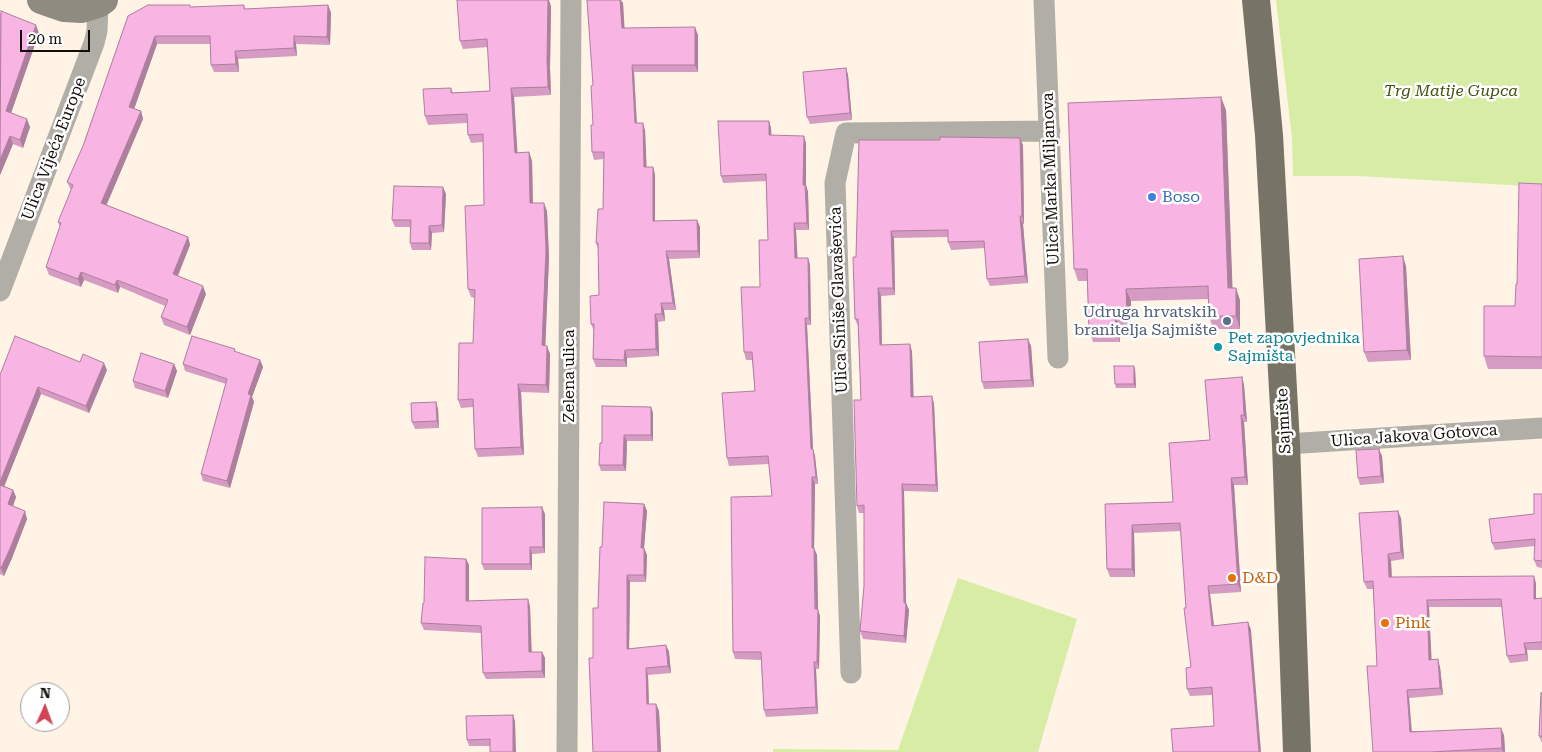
<!DOCTYPE html>
<html>
<head>
<meta charset="utf-8">
<style>
	body { margin:0 }
	#map { position:relative; width:1542px; height:752px; overflow:hidden; background:#fef3e5; font-family:"Roboto Serif",serif }
	canvas { display:block }
	.north { position:absolute; left:20px; top:682px; width:50px; height:50px; box-sizing:border-box; background:#fff; border:1px solid #a09f9d; border-radius:50%; rotate:2deg; font-size:14px; font-weight:700; line-height:20px; text-align:center; color:#120e0a }
	.north::after { content:''; display:block; margin:auto; width:18px; height:22px; background:#d34356; clip-path:polygon(50% 0,100% 100%,50% 72%,0 100%) }
	.scale { position:absolute; left:20px; top:30px; width:70px; height:22px; box-sizing:border-box; border:2px solid #120e0a; border-top:0; padding-left:6px; font-size:15px; line-height:18px; white-space:nowrap; color:#120e0a; -webkit-text-stroke:4px #fff; paint-order:stroke }
</style>
</head>
<body>
<div id="map">
<canvas width="1542" height="752"></canvas>
<div class="north">N</div>
<div class="scale">20 m</div>
</div>
<script>
const context = document.querySelector('canvas').getContext('2d');
context.lineJoin = 'round';
function paint(path, color) { context.fillStyle = color; context.fill(path, 'evenodd'); }
const shape = rows => new Path2D(rows.map(r => 'M' + r).join(''));
function strokePath(path, color, width, dash) { context.strokeStyle = color; context.lineWidth = width; context.lineCap = dash ? 'butt' : 'round'; context.setLineDash(dash || []); context.stroke(path); }
function write(font, color, halo, rows, align = 'center') {
  context.font = font + ' "Roboto Serif",serif'; context.lineWidth = 5; context.setLineDash([]); context.textBaseline = 'middle'; context.strokeStyle = halo; context.fillStyle = color; for (const [text, x, y, turn = 0] of rows) {
    context.save(); context.translate(x, y); context.rotate((+turn || 0) * Math.PI / 180); context.textAlign = isNaN(turn) ? turn : align; if (halo) context.strokeText(text, 0, 0); context.fillText(text, 0, 0); context.restore();
  }
}
paint(shape([
	[1276,0,1542,0,1542,187,1359,176,1293,176,1292,138],
	[958,578,1077,619,1038,752,773,752,773,749,898,750]
]), '#d7eda6');
strokePath(shape([
	[1044,0,1058,358],
	[0,291,94,43,97,31,98,4],
	[1286,444,1542,428],
	[851,673,835,183,846,133,1050,131],
	[567,752,571,0]
]), '#b0aea7', 21);
strokePath(shape([
	[41,0,64,8,82,9,98,4,104,0]
]), '#8f8b81', 28);
strokePath(shape([
	[1256,0,1269,135,1286,444,1297,752]
]), '#777367', 28);
paint(shape([
	[623,3,624,28,698,35,698,72,634,72,637,123,645,130,646,167,653,167,655,175,655,221,697,220,700,227,700,258,669,259,676,310,664,310,665,321,658,322,659,356,627,358,627,367,596,367,593,359,594,331,591,324,599,295,598,249,596,243,603,209,604,159,594,160,592,152,593,125,593,85],
	[244,5,245,9,328,5,331,13,330,45,296,44,297,56,238,59,239,72,214,72,211,65,211,44,157,44,134,109,141,111,143,119,106,205,188,237,190,245,178,276,206,294,190,335,164,325,161,317,165,306,120,287,118,293,84,280,81,287,49,275,46,267,60,227,58,222,71,190,67,182,83,146,128,16],
	[551,6,550,68,551,95,514,97,517,153,529,152,532,161,533,203,547,211,549,258,545,345,550,354,549,393,521,392,524,455,478,457,475,449,473,407,461,408,458,400,473,343,475,298,471,297,468,289,484,205,483,142,471,143,468,135,467,123,428,125,425,116,451,88,453,93,490,91,488,47,463,49,460,41],
	[0,13,39,33,11,113,30,127,23,148,13,144,0,175],
	[846,68,848,75,852,120,810,124,807,117],
	[1226,110,1232,288,1240,300,1240,329,1213,329,1209,316,1209,299,1131,301,1131,328,1120,328,1120,342,1093,342,1089,330,1087,281,1078,281,1074,269],
	[769,121,771,128,771,135,806,143,806,185,808,192,809,230,796,230,797,258,808,258,810,265,811,325,807,325,813,449,815,456,818,484,815,484,814,548,817,555,818,610,820,616,819,669,816,669,818,714,766,717,764,710,761,660,735,659,733,652,772,496,769,464,729,466,727,458,755,391,752,360,746,360,744,352,760,287,768,240,766,181,723,183,721,176],
	[859,140,1023,145,1024,224,1023,224,1028,283,990,286,987,279,985,248,951,250,948,242,948,237,894,238,895,295,881,296,882,345,910,344,912,352,913,397,932,396,934,404,938,492,904,491,906,603,909,610,906,643,863,639,860,631,864,586,864,513,859,513,857,506,861,400,858,326,855,319],
	[1542,184,1542,369,1488,369,1484,356,1515,306,1517,284],
	[446,194,444,232,432,233,431,250,412,250,410,243,410,227,395,227,392,220],
	[1406,266,1411,360,1368,362,1364,352],
	[1031,346,1034,387,984,389,982,382],
	[235,349,235,352,260,360,263,367,252,397,254,402,230,488,203,481,201,474,226,384,185,371,183,364],
	[80,362,107,370,89,413,41,394,4,486,13,490,16,497,13,506,27,519,12,558,4,576,0,574,0,375],
	[174,364,177,371,168,398,135,388,133,381],
	[1135,369,1136,388,1116,388,1115,384],
	[1242,377,1244,385,1247,422,1244,422,1248,485,1234,485,1241,592,1210,594,1214,626,1248,622,1251,630,1214,726,1212,695,1190,696,1187,689,1191,667,1186,608,1181,531,1134,533,1135,577,1110,577,1107,569,1105,504,1173,502,1210,440],
	[436,402,438,409,439,428,415,429,412,422],
	[651,407,653,413,653,441,627,441,626,471,601,471,599,465,602,443],
	[1382,456,1384,483,1360,485,1358,478],
	[1542,494,1542,568,1537,567,1534,560,1535,546,1495,550,1492,543,1534,514],
	[604,502,644,504,647,511,644,548,647,555,646,582,630,582,629,649,666,645,669,652,671,673,648,675,649,704,656,704,659,711,661,752,593,752,589,658,593,658,593,608,598,608,600,547,602,547],
	[545,514,545,553,532,554,532,570,484,570,482,564],
	[1401,518,1404,559,1391,561,1392,577,1536,583,1536,599,1542,599,1542,650,1527,650,1528,661,1510,663,1507,656,1502,607,1429,607,1431,660,1440,667,1443,695,1409,698,1412,731,1504,735,1505,752,1373,752,1377,666,1373,589,1367,589,1364,582],
	[466,559,469,565,469,601,530,606,531,652,542,652,545,658,545,678,486,679,483,673,481,633,424,630,421,623,424,603],
	[1542,693,1542,743,1539,736],
	[515,721,490,746,469,746,467,740]
]), '#d59bc2');
paint(shape([
	[548,0,549,0,551,6,550,68,551,95,548,87,547,60],
	[620,0,621,0,623,3,625,35,622,28],
	[328,5,331,13,330,45,327,37],
	[36,25,39,33,9,119,6,111],
	[695,27,698,35,698,72,695,65],
	[155,36,157,44,132,115,129,107],
	[294,36,296,44,297,56,294,48],
	[235,51,238,59,239,72,236,64],
	[632,65,634,72,637,130,635,123],
	[846,68,848,75,852,120,850,113],
	[511,88,514,97,518,161,515,153],
	[1221,97,1226,110,1233,300,1228,288],
	[141,111,143,119,104,211,101,203],
	[27,119,30,127,23,148,20,140],
	[769,121,771,128,772,142,769,135],
	[643,123,645,130,647,175,644,167],
	[10,136,13,144,0,175,0,160],
	[804,136,806,143,806,185,808,192,809,230,807,223,803,185],
	[1020,138,1023,145,1024,224,1022,216],
	[529,152,532,161,533,211,530,203],
	[653,167,655,175,655,228,653,221],
	[443,187,446,194,444,232,442,225],
	[544,203,547,211,549,258,545,354,542,345],
	[1020,216,1023,224,1028,283,1025,276],
	[697,220,700,227,700,258,698,251],
	[794,223,796,230,798,265,795,258],
	[429,226,432,233,431,250,429,243],
	[891,231,894,238,895,295,893,288],
	[188,237,190,245,175,282,173,274],
	[666,251,669,259,676,310,673,303],
	[1403,256,1406,266,1411,360,1407,350],
	[808,258,810,265,811,325,809,318],
	[81,272,84,280,81,287,78,279],
	[117,280,120,287,118,293,115,285],
	[203,286,206,294,190,335,187,327],
	[878,288,881,296,882,353,880,345],
	[1236,288,1240,300,1240,329,1236,316],
	[1126,289,1131,301,1131,328,1127,315],
	[661,303,664,310,665,321,662,314],
	[655,314,658,322,659,356,656,349],
	[1115,315,1120,328,1120,342,1116,329],
	[805,318,807,325,813,449,815,456,818,484,816,477,811,449],
	[1028,339,1031,346,1034,387,1031,380],
	[910,344,912,352,914,405,911,397],
	[547,346,550,354,549,393,546,385],
	[625,350,627,358,627,367,624,360],
	[260,360,263,367,252,397,254,402,230,488,227,481,248,394],
	[104,363,107,370,89,413,86,406],
	[174,364,177,371,168,398,165,391],
	[1134,366,1135,369,1136,388,1134,384],
	[1242,377,1244,385,1247,422,1244,415],
	[518,384,521,392,524,455,521,447],
	[38,387,41,394,2,492,0,487,0,482],
	[932,396,934,404,938,492,936,485],
	[436,402,438,409,439,428,437,421],
	[651,407,653,413,653,441,651,435],
	[1241,415,1244,422,1248,485,1245,477],
	[624,435,627,441,626,471,623,465],
	[1379,449,1382,456,1384,483,1381,476],
	[812,477,815,484,814,555,812,548],
	[1231,478,1234,485,1241,592,1238,584],
	[902,484,904,491,906,603,909,610,906,643,904,636,904,603],
	[13,490,16,497,11,512,8,504],
	[644,504,647,511,644,548,647,555,646,582,644,575,641,548],
	[542,507,545,514,545,553,543,547],
	[25,511,27,519,12,558,4,576,1,568],
	[1398,511,1401,518,1404,559,1401,552],
	[1132,525,1134,533,1135,577,1132,569],
	[530,547,532,554,532,570,530,564],
	[814,548,817,555,818,610,820,616,819,669,817,662],
	[1388,554,1391,561,1392,584,1389,577],
	[466,559,469,565,469,608,466,601],
	[627,575,630,582,629,656,627,649],
	[1534,576,1536,583,1536,606,1534,599],
	[1208,586,1210,594,1215,634,1212,626],
	[528,599,530,606,532,658,529,652],
	[1427,600,1429,607,1432,667,1429,660],
	[1248,622,1251,630,1261,752,1259,752],
	[1524,643,1527,650,1528,661,1526,654],
	[666,645,669,652,671,673,668,666],
	[542,652,545,658,545,678,542,671],
	[1438,659,1440,667,1443,695,1440,688],
	[814,662,816,669,818,714,816,707],
	[646,668,648,675,649,711,647,704],
	[1407,690,1409,698,1412,739,1410,732],
	[656,704,659,711,661,752,658,752],
	[513,715,515,721,516,752,513,752],
	[1501,728,1504,735,1505,752,1503,752,1502,748]
]), '#ae7e9e');
const building = shape([
	[457,0,548,0,547,60,548,87,511,88,515,153,529,152,530,203,544,203,546,250,542,345,547,346,546,385,518,384,521,447,475,449,473,399,458,400,459,343,473,343,475,290,468,289,465,206,484,205,483,134,468,135,467,114,425,116,423,89,451,88,451,93,490,91,487,39,460,41,457,0],
	[587,0,620,0,622,28,695,27,695,65,632,65,635,123,643,123,644,167,653,167,653,221,697,220,698,251,666,251,673,303,661,303,662,314,655,314,656,349,625,350,624,360,593,359,594,324,591,324,590,296,599,295,598,243,596,243,598,209,603,209,604,152,592,152,591,125,593,125,591,86,593,85,587,0],
	[148,5,190,5,190,7,244,5,244,9,328,5,327,37,294,36,294,48,235,51,236,64,211,65,210,36,155,36,129,107,141,111,101,203,188,237,173,274,203,286,187,327,161,317,168,300,117,280,115,285,81,272,78,279,46,267,61,223,58,222,73,185,67,182,83,146,128,16,148,5],
	[1,11,36,25,6,111,27,119,20,140,10,136,0,160,1,11],
	[846,68,850,113,807,117,803,72,846,68],
	[1221,97,1228,288,1236,288,1236,316,1209,316,1208,286,1126,289,1127,315,1115,315,1116,329,1089,330,1087,269,1074,269,1068,103,1221,97],
	[718,121,769,121,769,135,804,136,803,185,805,185,807,223,794,223,795,258,808,258,809,318,805,318,811,449,813,449,816,477,812,477,812,548,814,548,815,609,818,609,817,662,814,662,816,707,764,710,761,652,733,652,731,497,772,496,768,456,727,458,722,393,755,391,752,352,744,352,741,287,760,287,759,240,768,240,766,174,721,176,718,121],
	[940,137,1020,138,1022,216,1020,216,1025,276,987,279,984,241,948,242,948,230,891,231,893,288,878,288,880,345,910,344,911,397,932,396,936,485,902,484,904,603,906,603,904,636,860,631,864,586,864,505,857,506,854,400,861,400,858,319,855,319,853,257,856,257,859,140,940,140,940,137],
	[1519,183,1542,184,1542,357,1484,356,1484,306,1515,306,1516,284,1517,284,1519,183],
	[394,186,443,187,442,225,429,226,429,243,410,243,411,220,392,220,394,186],
	[1403,256,1407,350,1364,352,1359,259,1403,256],
	[15,336,80,362,83,354,104,363,86,406,38,387,0,482,0,375,15,336],
	[192,336,235,349,234,351,260,360,248,394,251,395,227,481,201,474,227,379,183,364,192,336],
	[1028,339,1031,380,982,382,979,342,1028,339],
	[141,353,174,364,165,391,133,381,141,353],
	[1114,366,1134,366,1134,384,1115,384,1114,366],
	[1242,377,1244,415,1241,415,1245,477,1231,478,1238,584,1208,586,1212,626,1248,622,1259,752,1173,752,1171,729,1214,726,1212,687,1187,689,1186,668,1191,667,1184,608,1186,608,1180,523,1132,525,1132,569,1107,569,1105,504,1173,502,1169,443,1210,440,1205,380,1242,377],
	[436,402,437,421,412,422,411,403,436,402],
	[602,406,651,407,651,435,624,435,623,465,599,465,600,443,602,443,602,406],
	[1379,449,1381,476,1358,478,1356,450,1379,449],
	[0,485,13,490,8,504,25,511,9,551,1,568,0,568,0,485],
	[1534,494,1542,494,1542,561,1534,560,1535,539,1492,543,1489,519,1534,514,1534,494],
	[604,502,644,504,641,548,644,548,644,575,627,575,627,649,666,645,668,666,646,668,647,704,656,704,658,752,593,752,589,658,593,658,593,608,598,608,600,547,602,547,604,502],
	[542,507,543,547,530,547,530,564,482,564,482,508,542,507],
	[1398,511,1401,552,1388,554,1389,577,1534,576,1534,599,1542,598,1542,642,1524,643,1526,654,1507,656,1501,599,1427,600,1429,660,1438,659,1440,688,1407,690,1410,732,1501,728,1502,748,1431,752,1373,752,1367,666,1377,666,1373,581,1364,582,1359,513,1398,511],
	[425,557,466,559,466,601,528,599,529,652,542,652,542,671,483,673,481,626,421,623,423,603,424,603,425,557],
	[1541,693,1542,693,1542,736,1539,736,1541,693],
	[513,715,513,752,490,752,490,739,467,740,466,716,513,715]
]);
paint(building, '#f8b4e2');
strokePath(building, '#ae7e9e', 1);
for (const [x, y, r, color] of [
	[1152,197,5,"#3f7fe0"],
	[1227,321,5,"#5c6f8a"],
	[1218,347,5,"#0f9aa8"],
	[1232,578,5,"#e8710a"],
	[1385,623,5,"#e8710a"]
]) { const dot = new Path2D(); dot.arc(x, y, r, 0, 2 * Math.PI); context.fillStyle = color; context.fill(dot); strokePath(dot, '#fff', 2); }
write('italic 16px', '#42520e', '#fff', [
	["Trg Matije Gupca",1451,91]
]);
write('16px', '#120e0a', '#fff', [
	["Ulica Vijeća Europe",54,149,-69],
	["Ulica Marka Miljanova",1051,179,-92],
	["Ulica Siniše Glavaševića",839,300,-92],
	["Zelena ulica",569,376,-90],
	["Sajmište",1284,421,-93],
	["Ulica Jakova Gotovca",1414,436,-4]
]);
write('16px', '#366cbe', '#fff', [
	["Boso",1162,197]
], 'left');
write('16px', '#4e5e75', '#fff', [
	["Udruga hrvatskih",1217,312],
	["branitelja Sajmište",1217,330]
], 'right');
write('16px', '#0d838f', '#fff', [
	["Pet zapovjednika",1228,338],
	["Sajmišta",1228,356]
], 'left');
write('16px', '#c56008', '#fff', [
	["D&D",1242,578],
	["Pink",1395,623]
], 'left');
</script>
</body>
</html>
